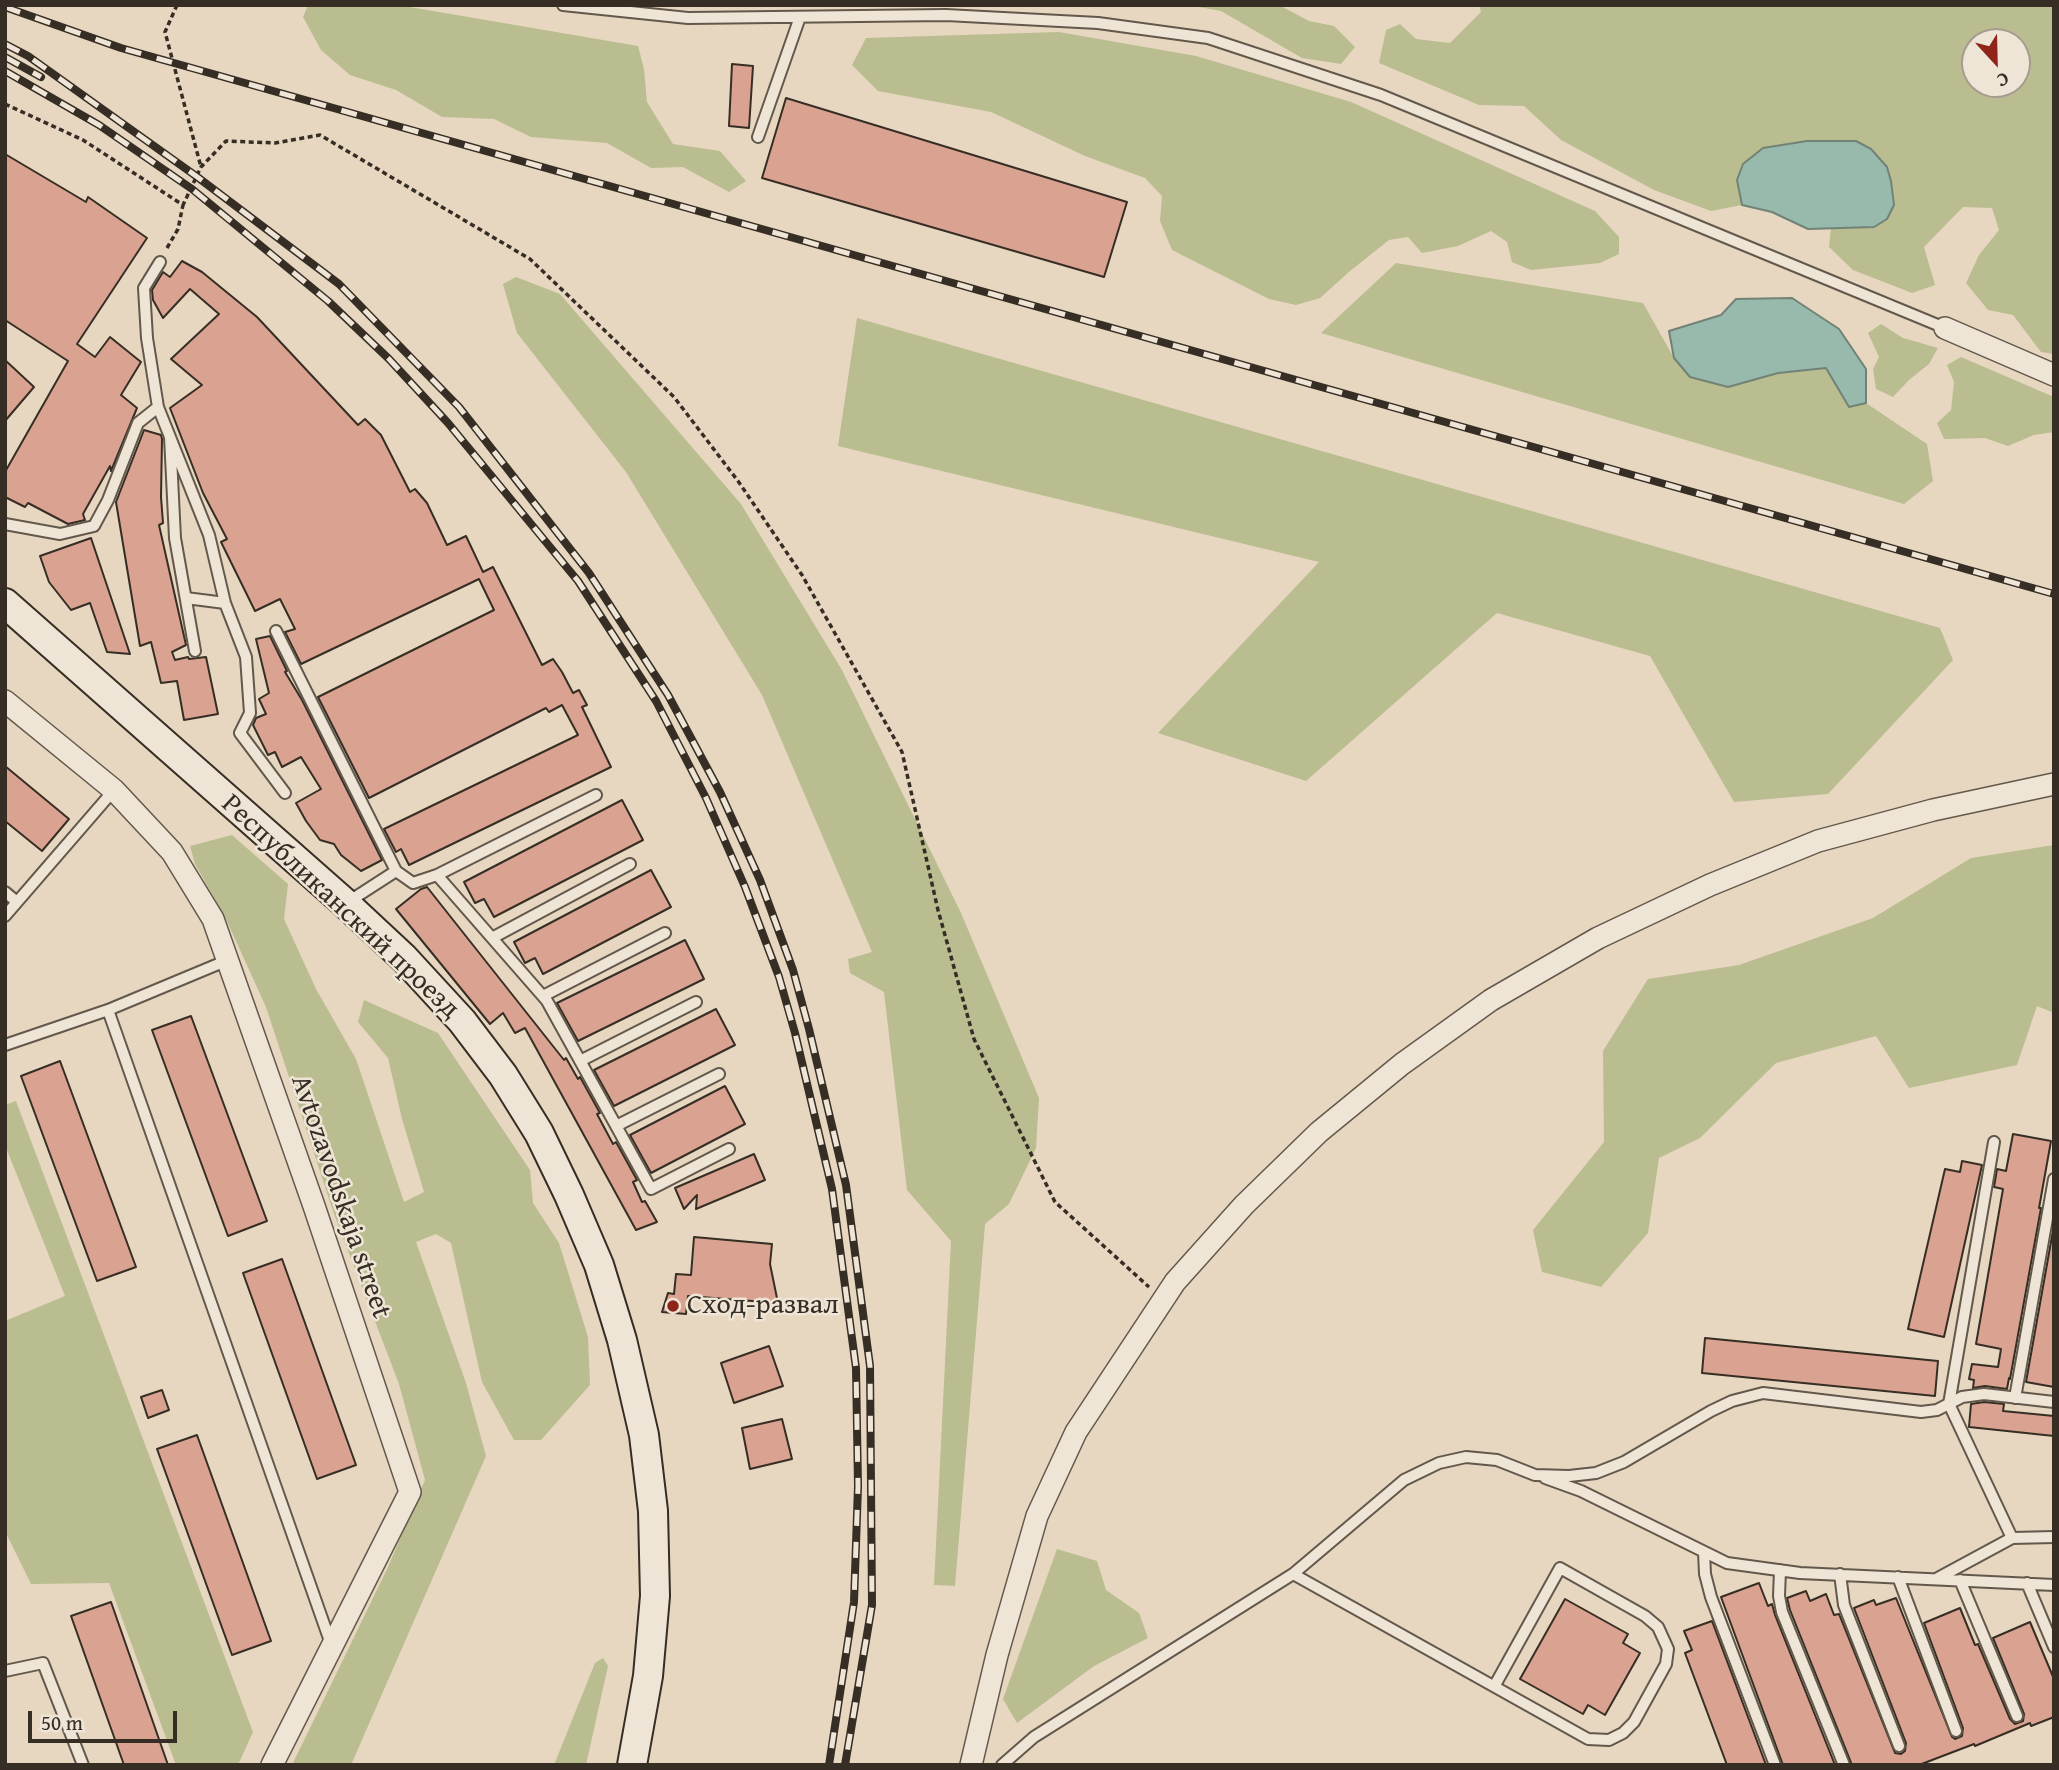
<!DOCTYPE html>
<html>
<head>
<meta charset="utf-8">
<style>
	body { margin:0 }
	#map { position:relative; width:2059px; height:1770px; overflow:hidden; background:#e7d7c0; font-family:"Gentium Book Plus",serif }
	canvas { display:block }
	.frame { position:absolute; inset:0; border:7px solid #362e24; pointer-events:none }
	.north { position:absolute; left:1961px; top:28px; width:70px; height:70px; box-sizing:border-box; background:#efe5d6; border:2px solid #a59c8f; border-radius:50%; rotate:158deg; font-size:19px; font-weight:700; line-height:28px; text-align:center; color:#362e24 }
	.north::after { content:''; display:block; margin:auto; width:24px; height:32px; background:#8f2418; clip-path:polygon(50% 0,100% 100%,50% 72%,0 100%) }
	.scale { position:absolute; left:28px; top:1711px; width:149px; height:32px; box-sizing:border-box; border:4px solid #362e24; border-top:0; padding-left:9px; font-size:21px; line-height:24px; white-space:nowrap; color:#362e24; -webkit-text-stroke:5px #efe5d6; paint-order:stroke }
</style>
</head>
<body>
<div id="map">
<canvas width="2059" height="1770"></canvas>
<div class="frame"></div>
<div class="north">С</div>
<div class="scale">50 m</div>
</div>
<script>
const context = document.querySelector('canvas').getContext('2d');
context.lineJoin = 'round';
function paint(path, color) { context.fillStyle = color; context.fill(path, 'evenodd'); }
const shape = rows => new Path2D(rows.map(r => 'M' + r).join(''));
function strokePath(path, color, width, dash) { context.strokeStyle = color; context.lineWidth = width; context.lineCap = dash ? 'butt' : 'round'; context.setLineDash(dash || []); context.stroke(path); }
function write(font, color, halo, rows, align = 'center') {
  context.font = font + ' "Gentium Book Plus",serif'; context.lineWidth = 5; context.setLineDash([]); context.textBaseline = 'middle'; context.strokeStyle = halo; context.fillStyle = color; for (const [text, x, y, turn = 0] of rows) {
    context.save(); context.translate(x, y); context.rotate((+turn || 0) * Math.PI / 180); context.textAlign = isNaN(turn) ? turn : align; if (halo) context.strokeText(text, 0, 0); context.fillText(text, 0, 0); context.restore();
  }
}
paint(shape([
	[308,5,398,5,638,46,644,69,647,102,673,144,720,151,746,181,729,192,683,167,651,168,607,143,531,137,494,119,442,117,396,90,350,75,321,50,303,17],
	[1188,5,1279,5,1309,21,1334,26,1355,47,1341,64,1302,58,1221,11],
	[1479,5,2054,5,2054,354,2041,352,2013,315,1988,310,1966,283,1979,255,1999,230,1992,208,1963,207,1924,247,1935,285,1912,293,1853,270,1829,247,1831,228,1874,227,1743,164,1737,179,1742,205,1711,211,1654,190,1561,140,1524,106,1479,105,1379,63,1386,30,1400,24,1416,39,1450,43,1481,12],
	[1975,42,2017,42,2017,84,1975,84],
	[1059,32,1196,56,1351,102,1595,211,1619,237,1619,254,1600,263,1531,270,1512,262,1507,242,1491,231,1458,246,1422,253,1408,237,1389,240,1350,271,1320,298,1296,305,1269,299,1172,250,1160,221,1162,196,1145,178,1085,156,991,112,878,91,852,65,866,38],
	[1396,263,1643,303,1674,358,1729,387,1778,373,1826,368,1849,406,1866,403,1927,444,1933,481,1904,504,1321,333],
	[516,277,560,294,741,504,842,670,961,913,1039,1098,1036,1148,1009,1204,985,1224,955,1586,934,1585,951,1241,907,1190,884,992,850,973,848,959,872,952,762,695,626,472,517,333,503,284],
	[857,318,1940,628,1953,660,1828,794,1734,802,1650,656,1497,613,1306,781,1158,733,1319,562,838,446],
	[1881,324,1903,338,1938,348,1929,364,1909,380,1893,397,1876,389,1873,369,1879,357,1868,333],
	[1961,357,2054,397,2054,432,2034,435,2008,446,1985,438,1944,439,1937,423,1951,410,1954,382,1947,365],
	[232,835,288,884,284,919,316,989,356,1059,404,1202,424,1192,402,1119,388,1058,358,1022,364,1000,438,1033,530,1170,533,1203,559,1243,588,1337,590,1385,541,1440,514,1440,482,1382,451,1243,436,1234,416,1242,466,1383,486,1456,351,1765,292,1765,388,1567,425,1480,399,1384,334,1214,266,1007,225,917,195,864,190,846],
	[2054,845,2054,1013,2037,1006,2017,1065,1909,1088,1876,1036,1776,1063,1700,1138,1659,1158,1648,1233,1601,1287,1542,1272,1533,1230,1604,1142,1603,1051,1648,979,1739,965,1873,918,1971,858],
	[16,1101,253,1732,238,1765,176,1765,109,1583,31,1584,5,1531,5,1321,65,1296,5,1145,5,1105],
	[1057,1549,1097,1561,1106,1590,1139,1613,1148,1638,1094,1666,1017,1723,1003,1699],
	[603,1658,608,1666,586,1765,554,1765,595,1663]
]), '#b9bd90');
const water = shape([
	[1807,141,1856,141,1871,149,1887,167,1891,181,1894,205,1887,219,1874,227,1808,229,1772,212,1742,205,1737,180,1743,164,1763,148,1807,141],
	[1792,298,1839,329,1866,369,1866,403,1849,407,1826,368,1778,373,1728,387,1690,377,1674,358,1669,331,1721,315,1736,299,1792,298]
]);
paint(water, '#98baad');
strokePath(water, '#718276', 2);
const building = shape([
	[732,64,753,66,749,128,729,126,732,64],
	[786,98,1127,202,1104,277,762,178,786,98],
	[5,154,86,202,88,197,147,238,77,344,95,357,110,337,141,362,121,395,137,408,111,471,110,466,83,514,85,520,68,524,28,503,25,507,5,497,5,472,68,361,5,320,5,154],
	[182,261,202,272,257,317,358,425,365,419,381,435,410,492,415,489,427,503,447,545,466,536,483,572,493,567,542,665,553,659,562,672,573,693,579,690,587,705,582,707,611,767,409,865,401,849,396,852,384,829,578,735,562,705,549,712,546,708,369,798,318,697,494,610,479,579,301,664,285,632,295,629,280,599,255,611,221,542,227,539,203,493,170,408,202,385,171,359,219,314,190,289,163,318,153,300,152,290,163,272,170,277,182,261],
	[5,360,34,387,5,421,5,360],
	[144,430,161,435,162,439,161,497,163,523,159,525,186,645,172,652,175,660,188,657,189,659,206,657,218,714,184,720,177,681,161,683,151,642,140,646,116,502,144,430],
	[91,538,130,654,107,652,90,603,71,610,49,582,40,556,91,538],
	[270,636,287,671,285,672,302,700,382,860,361,871,341,855,334,844,320,840,306,821,296,803,321,789,301,757,282,767,275,752,268,755,253,725,256,718,266,714,259,699,269,693,256,639,270,636],
	[5,766,69,819,42,851,5,821,5,766],
	[622,800,643,840,494,917,484,899,475,903,464,882,622,800],
	[651,870,671,907,543,974,535,958,525,963,514,942,651,870],
	[427,887,564,1060,566,1058,578,1079,580,1077,600,1113,597,1114,613,1144,616,1142,637,1180,633,1182,642,1202,645,1201,657,1222,636,1230,525,1028,515,1033,503,1013,490,1024,396,909,421,889,427,887],
	[685,940,704,979,578,1041,557,1003,685,940],
	[716,1009,735,1045,614,1106,594,1070,716,1009],
	[191,1016,267,1221,228,1236,152,1030,191,1016],
	[60,1061,136,1267,97,1281,21,1076,60,1061],
	[725,1086,745,1124,651,1173,630,1135,725,1086],
	[2013,1134,2051,1141,2039,1208,2041,1208,2010,1379,2009,1378,2007,1389,1985,1386,1973,1388,1974,1380,1969,1379,1972,1364,1998,1367,2001,1349,1976,1344,2003,1189,1994,1187,1997,1169,2006,1171,2013,1134],
	[754,1154,765,1180,696,1209,697,1195,684,1209,675,1188,754,1154],
	[1962,1161,1982,1165,1944,1337,1908,1329,1945,1169,1960,1172,1962,1161],
	[2054,1225,2054,1387,2026,1382,2054,1225],
	[694,1237,772,1244,770,1264,778,1303,688,1296,686,1314,662,1312,668,1293,674,1294,676,1274,691,1275,694,1237],
	[282,1259,356,1465,317,1479,243,1273,282,1259],
	[1705,1338,1938,1361,1935,1396,1702,1373,1705,1338],
	[769,1346,783,1386,734,1403,721,1363,769,1346],
	[162,1390,169,1410,148,1418,141,1397,162,1390],
	[1984,1402,2004,1404,2003,1411,2054,1416,2054,1436,1969,1427,1971,1404,1984,1402],
	[782,1419,792,1459,750,1469,742,1428,782,1419],
	[197,1435,271,1641,232,1655,157,1449,197,1435],
	[1759,1583,1768,1606,1772,1604,1775,1615,1835,1765,1783,1765,1721,1597,1759,1583],
	[1806,1591,1810,1601,1826,1594,1834,1615,1839,1614,1895,1753,1901,1754,1905,1751,1906,1743,1854,1608,1874,1600,1876,1605,1896,1598,1952,1737,1955,1739,1962,1736,1963,1728,1924,1623,1960,1608,1975,1645,1978,1644,2010,1719,2015,1724,2023,1721,2024,1714,1993,1638,2030,1622,2054,1679,2054,1717,2031,1726,2030,1723,1975,1746,1974,1744,1919,1765,1852,1765,1790,1610,1787,1598,1806,1591],
	[1565,1599,1628,1634,1623,1643,1640,1653,1605,1715,1588,1705,1583,1714,1520,1679,1565,1599],
	[111,1602,168,1765,124,1765,71,1616,111,1602],
	[1712,1621,1766,1765,1727,1765,1685,1653,1692,1650,1684,1631,1712,1621]
]);
paint(building, '#daa290');
strokePath(building, '#362e24', 2);
const lane = shape([
	[563,5,688,18,946,15,1098,23,1208,38,1381,95,1945,328],
	[758,137,800,17],
	[158,407,170,437,175,538,195,651],
	[170,437,209,535,225,603,246,657,250,713,240,733,285,793],
	[5,524,60,534,94,526,108,500,138,423,158,407,147,338,144,288,160,262],
	[186,598,225,603],
	[276,631,396,871,348,902],
	[396,871,413,883,437,875,547,1001,651,1189,729,1149],
	[437,875,596,795],
	[5,892,17,902],
	[5,916,114,790],
	[492,938,630,864],
	[543,996,665,933],
	[108,1010,331,1644],
	[5,1045,108,1010,228,960],
	[580,1061,696,1002],
	[616,1126,719,1074],
	[1994,1142,1949,1404,2012,1538],
	[2015,1398,2054,1179],
	[1545,1478,1581,1491,1727,1563,1800,1573,2054,1585],
	[1704,1552,1705,1574,1711,1597,1775,1765],
	[1780,1570,1779,1596,1782,1612,1844,1765],
	[1293,1574,1588,1739,1609,1740,1623,1733,1634,1722,1666,1664,1668,1649,1658,1627,1645,1616,1560,1568,1495,1685],
	[1840,1574,1844,1605,1899,1746],
	[1898,1577,1956,1731],
	[1938,1578,2012,1538,2054,1537],
	[1960,1580,2017,1716],
	[2027,1583,2054,1647],
	[5,1671,43,1663,83,1765],
	[1002,1765,1034,1737,1293,1574,1404,1480,1439,1463,1466,1457,1497,1460,1535,1475,1569,1476,1596,1473,1624,1462,1711,1411,1732,1401,1763,1393,1921,1412,1937,1410,1962,1397,1984,1394,2054,1402]
]);
const street = shape([
	[1945,328,2054,375],
	[5,701,114,790,172,852,213,919,314,1206,410,1492,272,1765],
	[971,1765,997,1655,1037,1516,1076,1432,1175,1282,1244,1205,1319,1132,1402,1064,1491,1000,1598,938,1710,885,1818,841,1933,810,2054,784]
]);
const secondary = shape([
	[5,603,345,903,404,958,462,1021,503,1075,539,1133,569,1195,599,1265,622,1340,644,1435,653,1511,655,1596,648,1676,632,1765]
]);
strokePath(lane, '#62584b', 14);
strokePath(street, '#62584b', 24);
strokePath(secondary, '#362e24', 32);
strokePath(shape([
	[177,5,165,32,201,167],
	[5,104,83,140,183,205,201,167,226,141,275,143,320,135,530,259,674,397,738,481,802,575,902,752,938,910,974,1039,1055,1202,1149,1287],
	[167,248,178,229,183,205]
]), '#362e24', 3.5, [5, 3.5]);
strokePath(lane, '#efe5d6', 10);
strokePath(street, '#efe5d6', 21);
strokePath(secondary, '#efe5d6', 28);
const rail = shape([
	[5,7,121,48,2054,594],
	[5,44,28,56,196,176,339,284,459,407,589,573,668,695,720,792,760,880,793,970,809,1029,846,1185,870,1366,872,1605,845,1765],
	[5,57,41,77],
	[5,71,99,125,192,189,328,301,389,359,448,423,578,581,656,701,706,798,745,887,779,977,795,1033,832,1189,856,1368,858,1486,854,1602,829,1765]
]);
strokePath(rail, '#362e24', 8);
strokePath(rail, '#efe5d6', 5, [16]);
for (const [x, y, r, color] of [
	[673,1306,7,"#8f2418"]
]) { const dot = new Path2D(); dot.arc(x, y, r, 0, 2 * Math.PI); context.fillStyle = color; context.fill(dot); strokePath(dot, '#efe5d6', 2.5); }
write('28px', '#362e24', '#efe5d6', [
	["Республиканский проезд",340,907,43],
	["Avtozavodskaja street",340,1197,71]
]);
write('28px', '#362e24', '#efe5d6', [
	["Сход-развал",687,1306]
], 'left');
</script>
</body>
</html>
